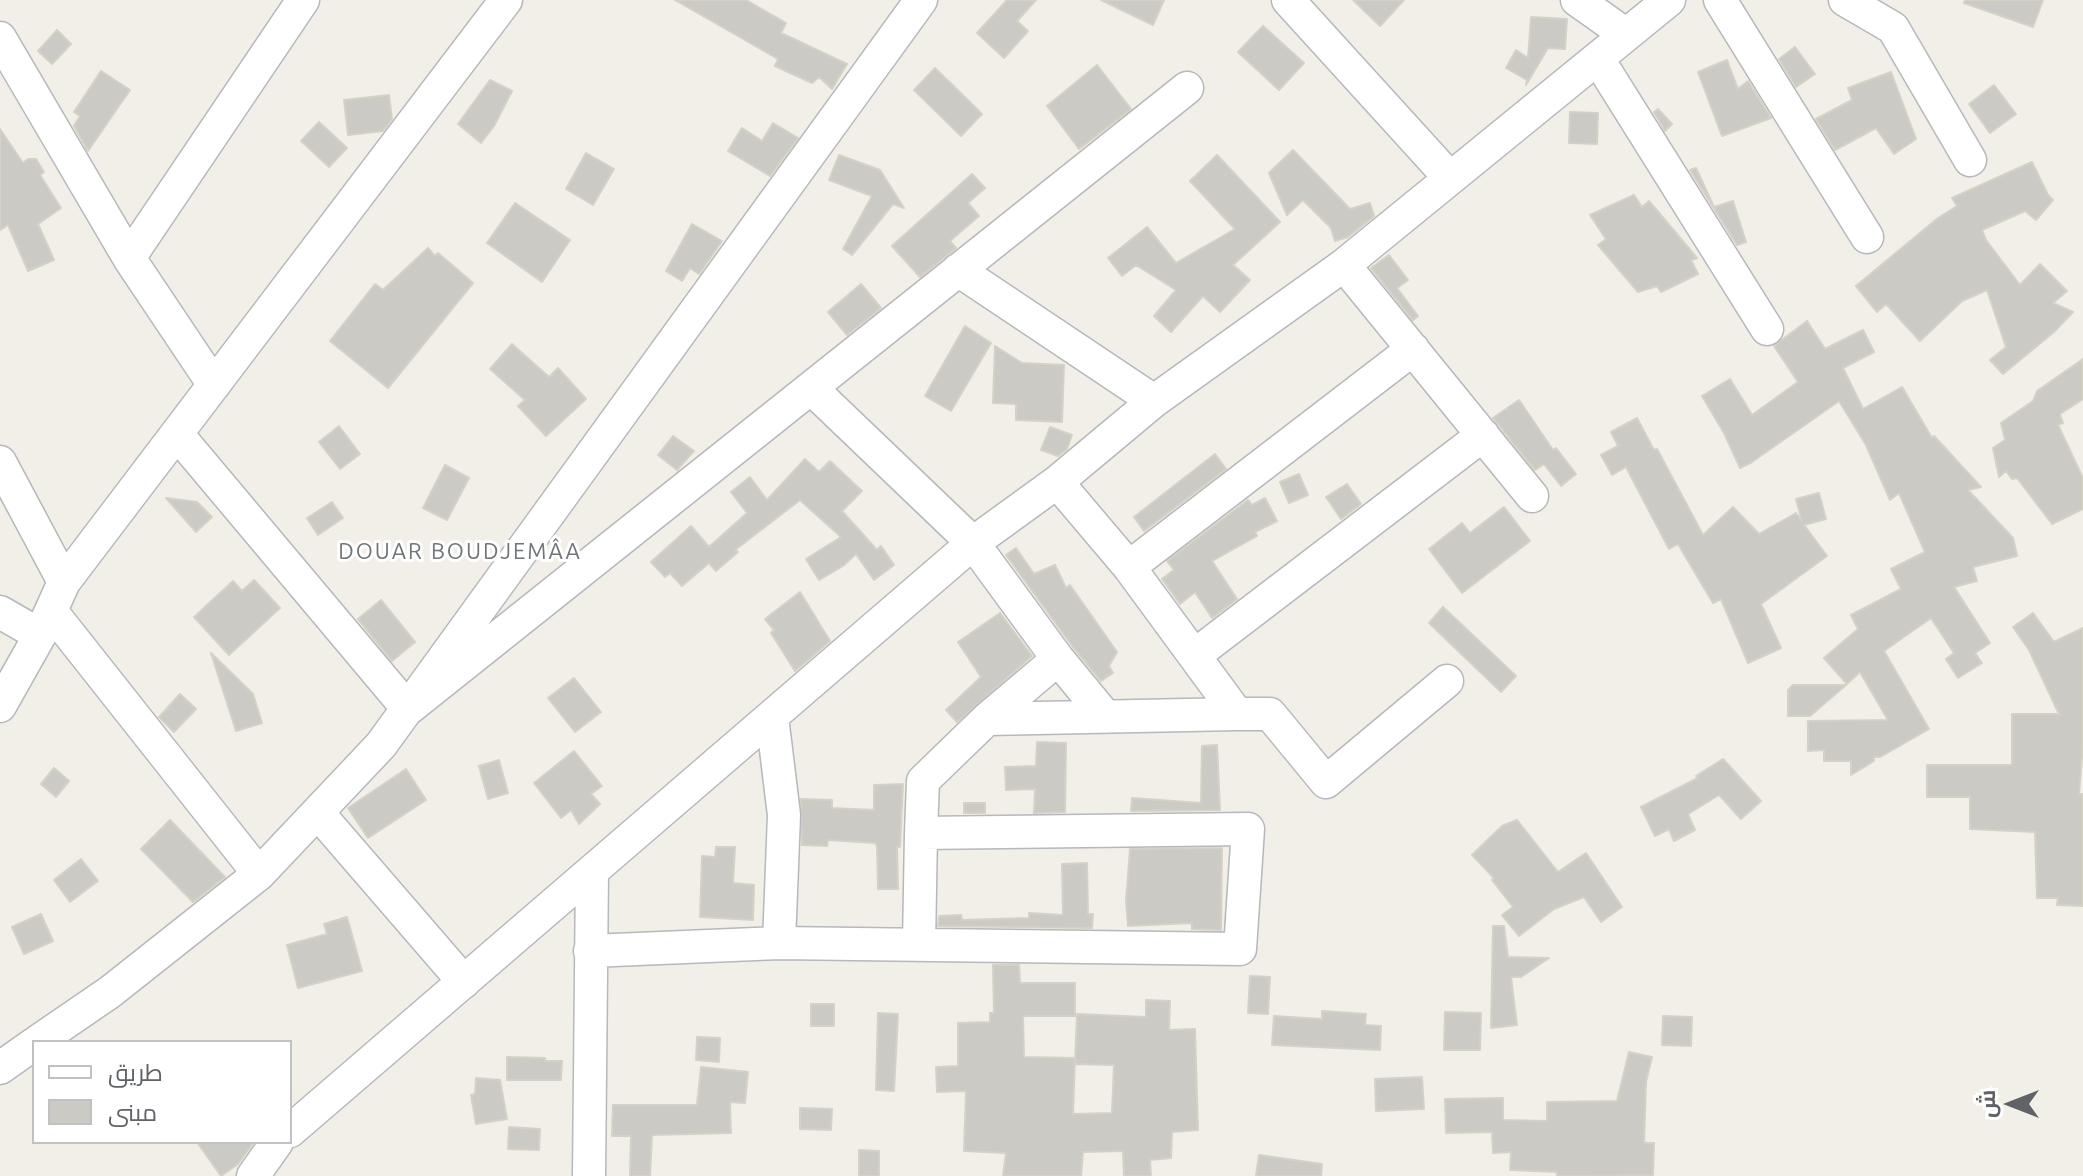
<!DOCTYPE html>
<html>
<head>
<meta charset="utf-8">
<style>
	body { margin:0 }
	#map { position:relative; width:2083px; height:1176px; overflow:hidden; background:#f1efe8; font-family:Ubuntu,Cairo,sans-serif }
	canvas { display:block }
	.legend { position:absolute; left:32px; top:1040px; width:260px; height:104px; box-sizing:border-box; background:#fff; border:2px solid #bfc1c3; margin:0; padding:10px 14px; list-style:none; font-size:24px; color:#5f6368 }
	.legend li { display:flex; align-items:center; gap:16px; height:40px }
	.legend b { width:40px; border:2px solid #bfc1c3 }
	.north { position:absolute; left:1971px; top:1064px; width:80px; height:80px; -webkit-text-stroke:6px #fff; paint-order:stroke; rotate:270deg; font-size:22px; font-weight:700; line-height:32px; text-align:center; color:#5f6368 }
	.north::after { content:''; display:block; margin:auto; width:28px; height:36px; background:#5f6368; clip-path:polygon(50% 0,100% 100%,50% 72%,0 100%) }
</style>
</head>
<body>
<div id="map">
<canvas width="2083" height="1176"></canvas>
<ul class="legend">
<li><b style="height:10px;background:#fff"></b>طريق</li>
<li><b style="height:22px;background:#cccac5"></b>مبنى</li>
</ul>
<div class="north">ش</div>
</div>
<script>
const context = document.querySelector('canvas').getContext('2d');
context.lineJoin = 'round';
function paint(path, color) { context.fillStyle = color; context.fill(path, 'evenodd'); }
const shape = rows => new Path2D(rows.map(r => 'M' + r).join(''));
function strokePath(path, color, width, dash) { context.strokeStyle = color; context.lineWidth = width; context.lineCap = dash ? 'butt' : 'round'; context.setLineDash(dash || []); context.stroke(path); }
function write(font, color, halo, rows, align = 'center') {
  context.font = font + ' Ubuntu,sans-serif'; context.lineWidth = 6; context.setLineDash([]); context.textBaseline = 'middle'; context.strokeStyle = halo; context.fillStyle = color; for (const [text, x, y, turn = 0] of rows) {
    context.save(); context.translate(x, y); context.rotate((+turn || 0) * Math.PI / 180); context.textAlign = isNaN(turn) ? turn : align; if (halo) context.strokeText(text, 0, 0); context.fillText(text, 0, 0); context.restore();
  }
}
const building = shape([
	[675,0,746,0,786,23,781,33,847,64,832,89,819,77,812,83,775,66,778,59,675,0],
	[1007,0,1036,0,1017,21,1028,31,1004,58,977,33,1007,0],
	[1101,0,1164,0,1153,25,1101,0],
	[1353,0,1404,0,1380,26,1353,0],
	[1965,0,2043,0,2033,27,1964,3,1965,0],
	[1531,17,1567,19,1565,49,1548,48,1526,85,1527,80,1506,68,1516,50,1528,58,1531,17],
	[1263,26,1304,63,1279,90,1238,52,1263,26],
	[57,30,71,44,52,64,38,51,57,30],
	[1795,47,1815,74,1796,87,1779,59,1795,47],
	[1727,60,1738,89,1748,81,1771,118,1722,136,1698,72,1727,60],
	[1097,65,1131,109,1079,149,1047,106,1097,65],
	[935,68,982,114,961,136,914,90,935,68],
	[101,71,130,90,88,151,74,126,80,116,74,112,101,71],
	[1891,72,1916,139,1894,154,1876,128,1835,150,1816,119,1852,100,1848,88,1891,72],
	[490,80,512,91,494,126,481,143,458,124,490,80],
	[1994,85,2016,114,1990,133,1969,104,1994,85],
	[389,95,392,119,383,131,348,135,344,100,389,95],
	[1658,109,1672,124,1665,131,1654,112,1658,109],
	[1570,112,1598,113,1597,144,1569,143,1570,112],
	[319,122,347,148,329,167,301,141,319,122],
	[773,123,798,138,770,176,728,151,742,128,762,141,773,123],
	[0,129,23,163,28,159,36,159,44,172,40,175,61,208,38,224,54,260,28,271,8,225,0,230,0,129],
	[1293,150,1350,209,1370,203,1374,216,1348,237,1335,241,1331,228,1303,200,1287,215,1269,173,1293,150],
	[586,153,614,169,593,205,566,189,586,153],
	[839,155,880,170,904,208,893,204,852,255,843,249,872,196,829,180,839,155],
	[1217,155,1280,222,1233,265,1250,280,1220,312,1203,296,1171,332,1154,316,1176,290,1136,265,1122,276,1108,258,1147,227,1176,263,1235,229,1190,181,1217,155],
	[2032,162,2048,195,2053,200,2036,220,2025,211,1982,230,1986,240,2020,285,2040,264,2067,291,2053,303,2073,312,2054,332,2003,374,1990,360,2006,347,1987,290,1962,301,1920,341,1886,304,1877,312,1856,286,1938,218,1957,206,1952,198,2032,162],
	[1696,168,1714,207,1733,201,1746,242,1737,245,1690,170,1696,168],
	[972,174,985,188,968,203,979,216,950,241,956,248,920,277,892,246,972,174],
	[1634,195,1642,207,1649,201,1697,258,1691,260,1698,274,1661,292,1657,286,1638,292,1598,245,1606,239,1590,215,1634,195],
	[515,203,570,240,542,282,487,243,515,203],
	[692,224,722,241,699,274,690,268,682,281,666,271,692,224],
	[428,248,435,256,438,253,473,283,388,388,330,341,375,284,383,290,428,248],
	[1389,255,1408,280,1397,288,1418,316,1413,320,1371,268,1389,255],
	[861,284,881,308,847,335,828,312,861,284],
	[1807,321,1825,349,1863,330,1874,352,1843,368,1863,409,1902,387,1932,438,1934,436,1981,487,1968,490,2013,538,2017,556,1973,567,1977,581,1954,587,1990,643,1975,653,1982,663,1958,678,1946,659,1954,653,1931,618,1884,651,1929,729,1880,757,1874,757,1874,761,1851,775,1851,761,1824,761,1824,750,1808,751,1808,721,1888,720,1860,672,1847,684,1824,658,1858,629,1851,615,1901,589,1891,569,1925,552,1899,493,1890,500,1866,445,1839,401,1752,462,1740,468,1724,433,1702,396,1730,379,1752,415,1798,382,1774,346,1807,321],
	[965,326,991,343,951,411,925,396,965,326],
	[512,344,549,377,558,368,586,399,546,436,518,406,525,400,490,369,512,344],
	[995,346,1022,363,1064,365,1062,422,1016,420,1016,404,993,403,995,346],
	[2083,359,2083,399,2060,414,2063,423,2058,425,2083,478,2083,509,2052,524,2017,478,2012,479,2006,471,1999,477,1993,448,2005,440,2001,423,2033,401,2037,391,2083,359],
	[1519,400,1553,450,1556,448,1576,474,1561,486,1544,464,1535,470,1493,418,1519,400],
	[1637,418,1654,450,1657,449,1703,535,1733,507,1759,534,1796,513,1802,521,1796,499,1819,493,1826,519,1804,525,1827,556,1761,604,1781,648,1748,663,1721,599,1713,603,1678,544,1669,549,1626,467,1612,475,1601,455,1618,446,1611,432,1637,418],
	[339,426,360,454,340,469,319,442,339,426],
	[1050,427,1072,435,1067,449,1058,456,1041,450,1050,427],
	[673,436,694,451,677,470,658,455,673,436],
	[1215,454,1226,469,1144,531,1134,517,1215,454],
	[805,459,819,472,830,461,862,491,842,511,877,550,881,546,894,565,874,580,856,554,843,566,819,580,806,559,841,537,800,500,735,550,738,552,716,571,709,563,682,586,670,573,665,577,651,562,691,526,709,547,747,513,731,492,750,477,767,500,805,459],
	[445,465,469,478,447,520,423,508,445,465],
	[1299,474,1308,495,1289,503,1280,482,1299,474],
	[1347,484,1361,504,1341,519,1326,497,1347,484],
	[166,498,197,502,212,517,196,532,166,498],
	[1265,498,1277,521,1255,532,1257,536,1212,561,1237,599,1212,618,1195,592,1180,604,1162,579,1174,570,1167,561,1248,500,1252,505,1265,498],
	[332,502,343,518,318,535,307,518,332,502],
	[1504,507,1530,541,1462,593,1429,549,1462,523,1470,533,1504,507],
	[1016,548,1034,574,1055,565,1066,588,1070,585,1117,652,1109,666,1113,673,1101,681,1073,647,1006,555,1016,548],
	[254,580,280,608,229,655,194,617,233,581,242,591,254,580],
	[800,592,830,641,795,671,771,633,774,630,765,619,800,592],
	[381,600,415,642,392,661,358,619,381,600],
	[1443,607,1516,676,1501,692,1429,623,1443,607],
	[1000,613,1032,656,957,722,946,710,981,677,958,642,1000,613],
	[2033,613,2054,642,2083,628,2083,744,2079,794,2083,794,2083,906,2057,905,2058,898,2037,898,2035,832,1970,829,1970,797,1927,797,1927,765,2012,765,2012,714,2059,714,2029,650,2013,627,2033,613],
	[211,653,253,694,262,723,236,731,211,653],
	[574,678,601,712,575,732,548,698,574,678],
	[1793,685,1846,685,1810,716,1788,716,1788,690,1793,685],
	[180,694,196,709,174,732,159,717,180,694],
	[1037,742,1066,743,1065,812,1034,813,1035,789,1006,790,1005,767,1036,766,1037,742],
	[1217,745,1220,810,1131,811,1132,798,1201,803,1202,746,1217,745],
	[574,751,602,786,591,794,600,804,579,824,571,810,561,818,534,783,574,751],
	[1723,759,1761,801,1741,819,1719,795,1688,814,1695,830,1674,841,1669,829,1655,836,1641,807,1698,778,1696,776,1723,759],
	[499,760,508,793,488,799,479,766,499,760],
	[54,768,69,781,56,797,41,784,54,768],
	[406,769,426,800,368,838,348,808,406,769],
	[903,784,900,847,897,847,898,889,878,889,877,846,875,843,828,840,827,846,802,845,801,799,832,800,832,808,874,810,874,785,903,784],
	[964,803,985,803,985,813,964,813,964,803],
	[170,820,225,877,193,902,141,849,170,820],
	[1517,820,1558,872,1586,853,1622,907,1601,922,1584,897,1554,909,1519,936,1502,915,1513,907,1492,880,1494,878,1472,855,1502,826,1517,820],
	[716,847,735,847,733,883,754,885,753,920,700,917,702,856,715,857,716,847],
	[1222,848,1221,930,1192,929,1192,923,1128,926,1126,901,1130,849,1222,848],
	[81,859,98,881,70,902,54,880,81,859],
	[1087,863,1088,914,1093,914,1092,928,938,926,939,916,961,915,962,920,1029,918,1029,913,1063,915,1062,864,1087,863],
	[41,914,53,941,24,954,12,927,41,914],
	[347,917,362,971,298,988,287,945,327,934,324,924,347,917],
	[1493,926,1504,926,1508,957,1549,958,1521,977,1511,977,1517,1025,1491,1028,1493,926],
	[993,965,1019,965,1020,983,1075,983,1075,1016,1023,1016,1024,1057,1075,1058,1073,1114,1112,1113,1114,1065,1075,1064,1077,1014,1146,1017,1146,1000,1170,1001,1169,1030,1195,1029,1198,1130,1172,1132,1171,1158,1150,1160,1151,1176,1124,1176,1123,1151,1083,1152,1081,1176,1003,1176,1006,1153,964,1151,966,1091,937,1092,936,1067,958,1066,958,1023,990,1022,990,1013,994,1013,993,965],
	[1250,976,1270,977,1268,1014,1248,1013,1250,976],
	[811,1004,834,1004,834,1026,811,1026,811,1004],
	[1322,1011,1366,1014,1365,1025,1381,1026,1380,1050,1272,1045,1274,1016,1322,1019,1322,1011],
	[1445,1012,1481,1013,1480,1050,1444,1050,1445,1012],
	[878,1013,898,1014,894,1091,876,1090,878,1013],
	[1663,1016,1692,1017,1691,1046,1662,1045,1663,1016],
	[697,1037,720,1038,719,1062,696,1060,697,1037],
	[1629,1052,1652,1057,1646,1082,1644,1143,1654,1143,1653,1175,1557,1176,1557,1172,1510,1170,1511,1152,1493,1153,1492,1132,1446,1133,1445,1099,1503,1098,1503,1120,1547,1121,1547,1102,1617,1101,1629,1052],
	[507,1057,545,1058,545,1061,562,1061,561,1080,507,1080,507,1057],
	[701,1067,748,1072,745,1103,730,1102,731,1133,652,1135,650,1176,630,1176,631,1136,612,1136,613,1105,697,1105,701,1067],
	[1422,1077,1424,1109,1376,1111,1375,1079,1422,1077],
	[476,1078,500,1080,507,1119,476,1124,471,1095,475,1094,476,1078],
	[800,1108,832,1109,831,1130,800,1129,800,1108],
	[509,1127,540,1129,539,1150,508,1149,509,1127],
	[197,1142,254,1142,238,1164,221,1176,197,1142],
	[859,1150,879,1151,879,1176,859,1176,859,1150],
	[1259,1155,1322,1164,1321,1176,1256,1176,1259,1155]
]);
paint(building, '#cccac5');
strokePath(building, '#d6d1c6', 2);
const minor = shape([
	[1288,0,1449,177],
	[1577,0,1625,34],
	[1720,0,1867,237],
	[1845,0,1893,28,1970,160],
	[0,38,129,258,214,385],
	[1598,59,1767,329],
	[129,258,303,0],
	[1344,265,1532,496],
	[958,270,1154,401],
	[811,388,973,543,1058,659,1105,716],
	[177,434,408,709,1187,88],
	[0,462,64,582],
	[1057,482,1129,567,1237,714,1270,714,1326,782,1447,681],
	[1129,567,1413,349],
	[51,611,259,874],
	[0,612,40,635],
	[1195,655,1483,435],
	[0,706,40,635,64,582,506,0],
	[772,717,784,815,779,943],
	[987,719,1237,714],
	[318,813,464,982],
	[919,945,921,833],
	[590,951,779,943,1240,949,1248,829,921,833,923,781,987,719,1058,659],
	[37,1042,110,992,259,874,381,745,921,0],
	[0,1068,34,1044],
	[290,1131,973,543,1057,482,1154,401,1344,265,1669,0],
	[253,1176,277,1142],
	[589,1176,592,872]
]);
strokePath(minor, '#b5b8bc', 35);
strokePath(minor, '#fff', 32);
context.letterSpacing = '2px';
write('22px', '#70757a', '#fff', [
	["DOUAR BOUDJEMÂA",460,552]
]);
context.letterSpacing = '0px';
</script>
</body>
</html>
